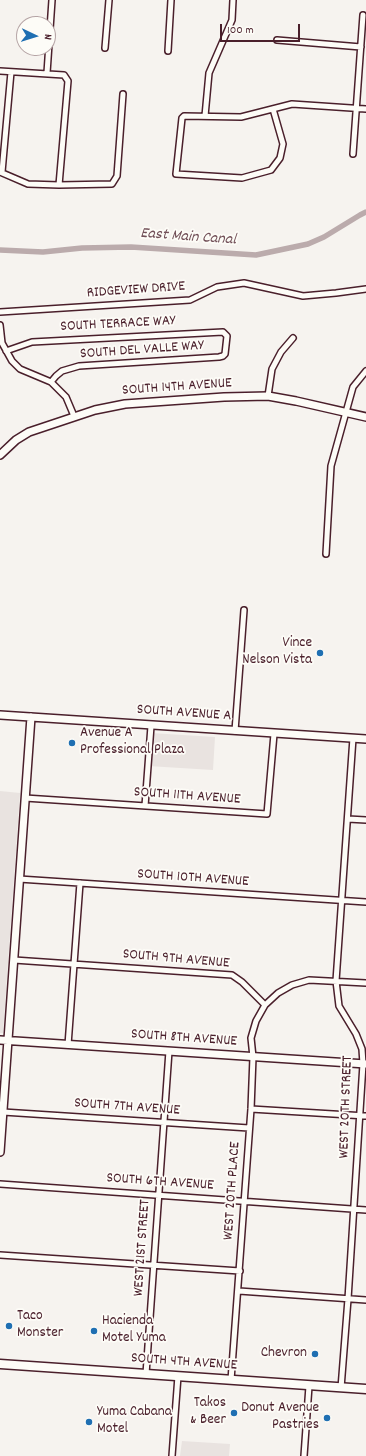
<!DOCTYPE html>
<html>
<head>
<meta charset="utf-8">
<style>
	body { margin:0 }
	#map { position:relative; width:366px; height:1456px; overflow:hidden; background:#f6f3ef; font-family:Dekko,sans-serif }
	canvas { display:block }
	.north { position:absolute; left:16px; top:16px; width:40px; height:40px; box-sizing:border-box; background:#fdfcf7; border:1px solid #b5a4a5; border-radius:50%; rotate:94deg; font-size:11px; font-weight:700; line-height:16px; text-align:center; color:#4a1f2b }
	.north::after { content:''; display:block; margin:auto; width:14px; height:18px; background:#1f6fb2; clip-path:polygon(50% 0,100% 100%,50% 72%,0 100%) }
	.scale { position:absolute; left:220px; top:24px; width:80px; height:18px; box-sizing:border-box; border:2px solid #4a1f2b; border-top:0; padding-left:5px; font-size:12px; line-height:14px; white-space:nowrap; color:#4a1f2b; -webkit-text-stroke:3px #fdfcf7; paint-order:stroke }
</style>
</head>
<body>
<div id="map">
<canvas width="366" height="1456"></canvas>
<div class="north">N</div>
<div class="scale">100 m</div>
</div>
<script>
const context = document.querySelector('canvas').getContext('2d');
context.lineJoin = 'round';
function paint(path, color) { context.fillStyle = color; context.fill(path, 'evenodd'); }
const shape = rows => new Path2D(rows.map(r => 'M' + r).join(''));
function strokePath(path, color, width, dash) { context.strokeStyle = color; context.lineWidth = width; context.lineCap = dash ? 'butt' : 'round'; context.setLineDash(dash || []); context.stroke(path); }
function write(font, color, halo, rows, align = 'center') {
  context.font = font + ' Dekko,sans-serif'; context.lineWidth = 3.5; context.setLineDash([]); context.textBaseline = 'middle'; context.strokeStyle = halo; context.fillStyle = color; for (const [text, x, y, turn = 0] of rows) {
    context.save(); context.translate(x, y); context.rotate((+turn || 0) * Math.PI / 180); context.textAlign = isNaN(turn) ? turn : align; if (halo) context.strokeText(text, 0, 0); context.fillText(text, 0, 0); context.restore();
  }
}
paint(shape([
	[151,733,215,737,213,770,148,766],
	[0,791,20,793,3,1033,0,1033],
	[182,1441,230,1444,229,1456,180,1456]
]), '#e9e3e0');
strokePath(shape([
	[0,250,43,252,82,248,131,247,256,255,308,244,324,237,360,215,366,212]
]), '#bbabac', 5.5);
const street = shape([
	[277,40,361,47],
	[105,48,109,0],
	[168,51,171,0],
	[0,71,64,75,68,81,59,185],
	[47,73,52,0],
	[273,109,283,144,280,158,271,170,242,178,176,174,182,118,184,116,241,117,292,104,366,109],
	[205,116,209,73,232,20,233,0],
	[353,154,363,15],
	[0,172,28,184,59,185,112,184,117,176,123,94],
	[2,172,11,72],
	[0,312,190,300,217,287,244,283,303,296,336,293,366,289],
	[0,325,2,343,12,361,20,369,51,382,66,397,74,416],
	[6,351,32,342,223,332,227,336,225,354,223,356,219,357,79,366,62,371,56,376,51,382],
	[268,396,272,369,281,352,293,338],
	[326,554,331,466,353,387,366,371],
	[235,731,244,610],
	[25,798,267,814,274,734],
	[145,806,151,726],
	[348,819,366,820],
	[19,879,366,902],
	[14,960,232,975,242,982,265,1005],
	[68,1045,80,883],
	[251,1109,366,1116],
	[3,1112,249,1128],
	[0,1184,366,1210],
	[0,1255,240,1271],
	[239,1291,366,1300],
	[146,1374,169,1051],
	[231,1380,251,1109,253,1057,251,1038,256,1021,265,1005,278,993,292,985,309,980,366,983],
	[341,1388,348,1299,363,1064,362,1049,356,1034,339,1006,336,981,353,738],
	[172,1456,178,1376],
	[304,1456,309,1386]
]);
const secondary = shape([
	[0,455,16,440,29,432,95,410,125,404,224,397,268,396,296,401,366,417],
	[0,715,366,739],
	[0,1040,366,1064],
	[0,1152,31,717]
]);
const primary = shape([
	[0,1364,366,1389]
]);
strokePath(street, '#4a1f2b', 8);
strokePath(secondary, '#4a1f2b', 10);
strokePath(primary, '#4a1f2b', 11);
strokePath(street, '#fdfcf7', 5);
strokePath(secondary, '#fdfcf7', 7);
strokePath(primary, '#fdfcf7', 8);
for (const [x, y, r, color] of [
	[320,653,4,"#1f6fb2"],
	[72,743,4,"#1f6fb2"],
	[9,1326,4,"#1f6fb2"],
	[94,1331,4,"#1f6fb2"],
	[315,1354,4,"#1f6fb2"],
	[234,1413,4,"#1f6fb2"],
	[327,1418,4,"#1f6fb2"],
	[89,1422,4,"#1f6fb2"]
]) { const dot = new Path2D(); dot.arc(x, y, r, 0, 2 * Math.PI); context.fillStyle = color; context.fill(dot); strokePath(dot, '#fdfcf7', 1.5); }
write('15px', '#4a1f2b', '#fdfcf7', [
	["RIDGEVIEW DRIVE",136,291,-4],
	["SOUTH TERRACE WAY",118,325,-3],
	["SOUTH DEL VALLE WAY",142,351,-4],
	["SOUTH 14TH AVENUE",177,388,-4],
	["SOUTH AVENUE A",184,714,4],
	["SOUTH 11TH AVENUE",187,797,4],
	["SOUTH 10TH AVENUE",193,879,4],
	["SOUTH 9TH AVENUE",176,960,5],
	["SOUTH 8TH AVENUE",184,1039,4],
	["WEST 20TH STREET",347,1107,-88],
	["SOUTH 7TH AVENUE",127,1108,4],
	["SOUTH 6TH AVENUE",160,1183,4],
	["WEST 20TH PLACE",233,1191,-86],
	["WEST 21ST STREET",143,1248,-86],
	["SOUTH 4TH AVENUE",184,1363,4]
]);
write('15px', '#4a1f2b', '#fdfcf7', [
	["Vince",312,644],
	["Nelson Vista",312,661],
	["Avenue A",80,734,"left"],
	["Professional Plaza",80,751,"left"],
	["Taco",17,1317,"left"],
	["Monster",17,1334,"left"],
	["Hacienda",102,1322,"left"],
	["Motel Yuma",102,1339,"left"],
	["Chevron",307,1354],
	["Takos",226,1404],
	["& Beer",226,1421],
	["Donut Avenue",319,1409],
	["Pastries",319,1426],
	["Yuma Cabana",97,1413,"left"],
	["Motel",97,1430,"left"]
], 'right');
write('italic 16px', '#725058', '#fdfcf7', [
	["East Main Canal",188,238,4]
]);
</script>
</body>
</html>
